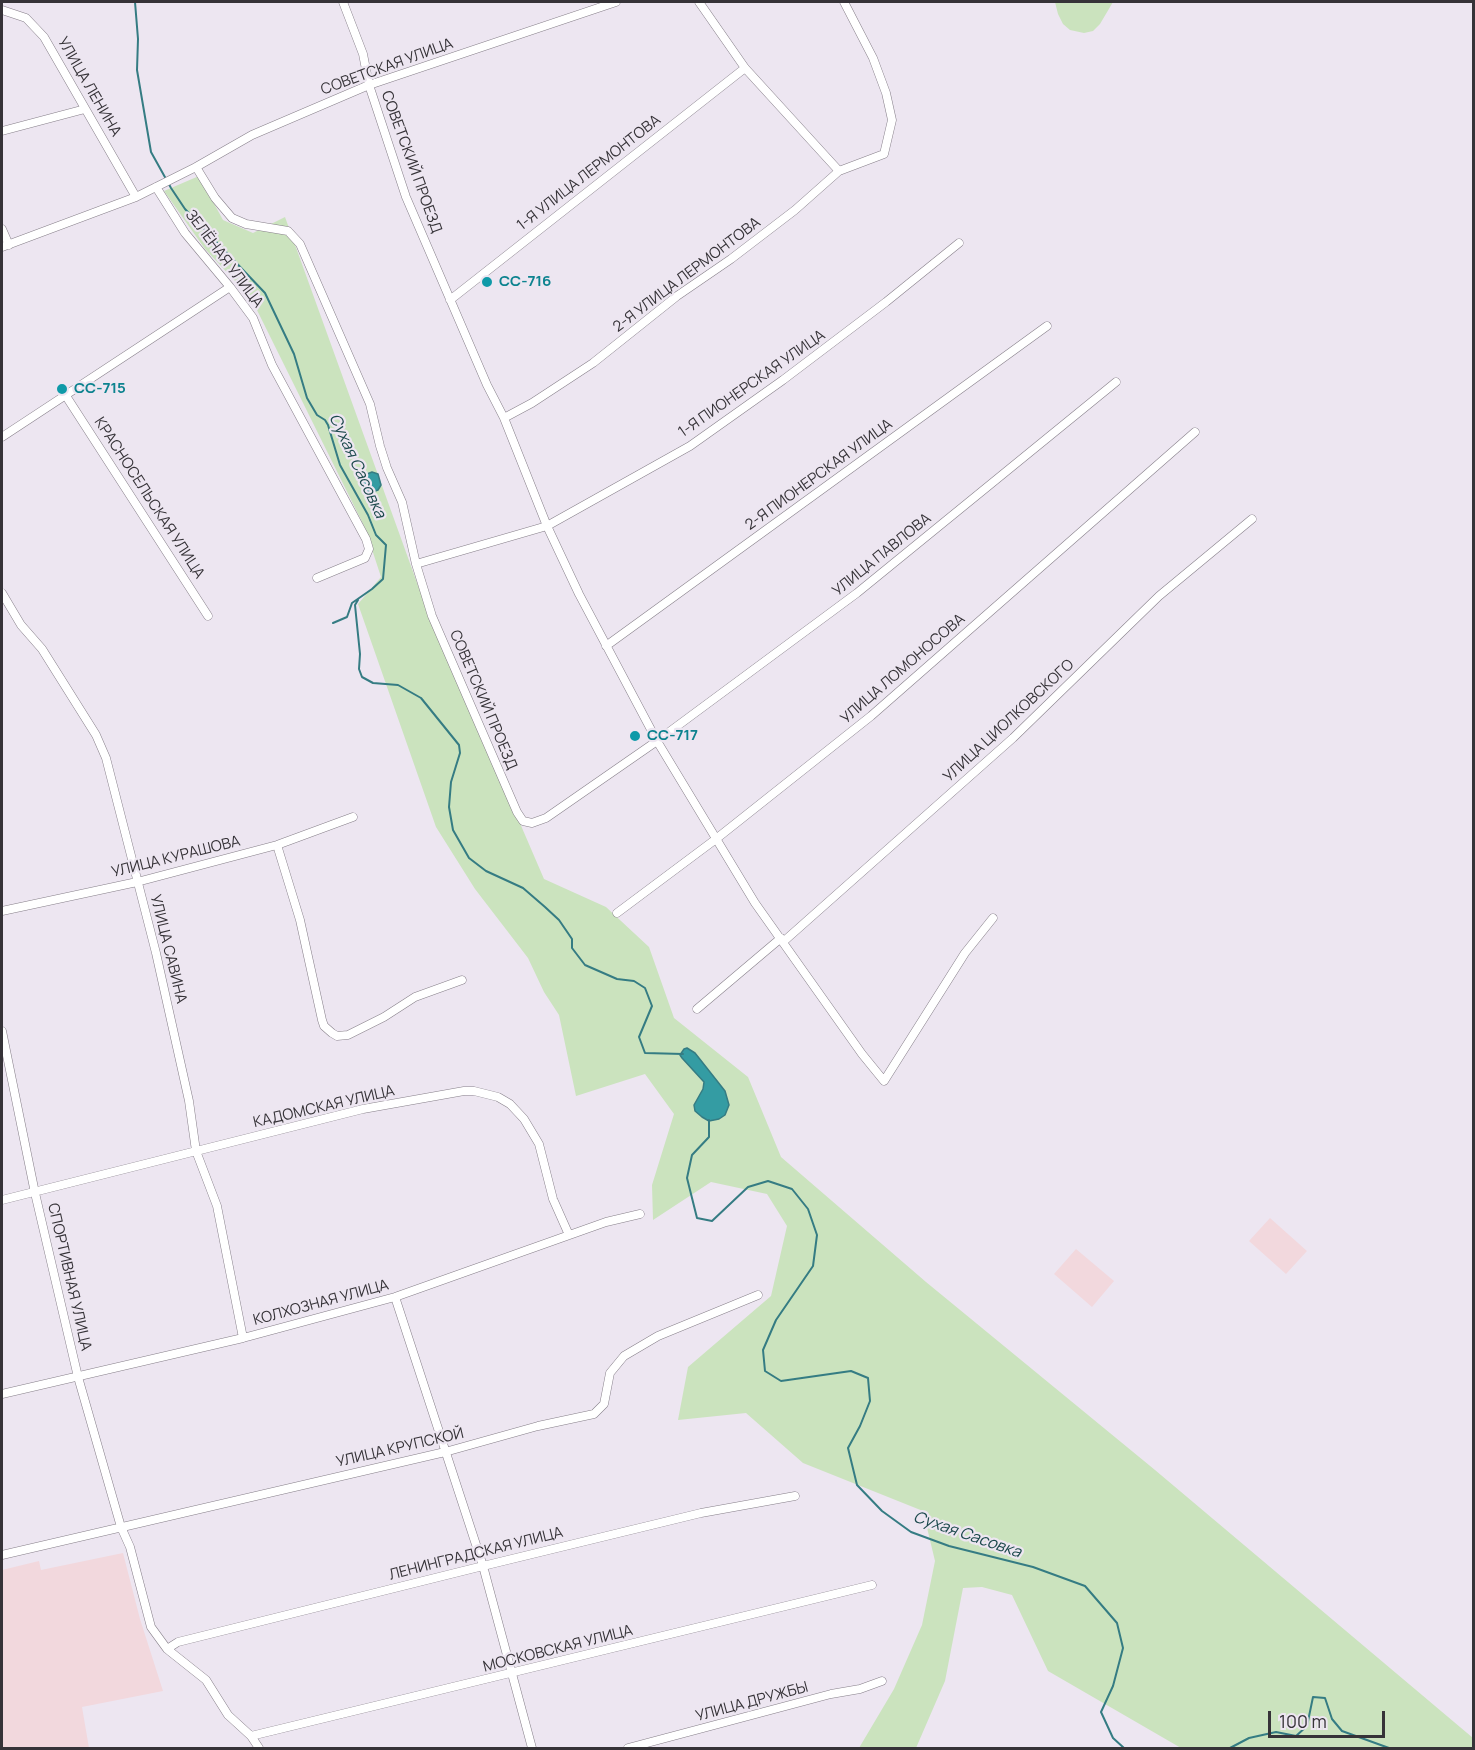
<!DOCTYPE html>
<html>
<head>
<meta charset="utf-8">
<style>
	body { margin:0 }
	#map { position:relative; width:1475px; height:1750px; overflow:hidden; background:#ede6f1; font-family:Manrope,sans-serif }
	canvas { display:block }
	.frame { position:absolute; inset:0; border:3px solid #363338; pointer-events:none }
	.scale { position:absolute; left:1268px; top:1711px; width:117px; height:27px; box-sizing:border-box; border:3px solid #363338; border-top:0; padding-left:8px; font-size:18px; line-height:21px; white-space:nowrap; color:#363338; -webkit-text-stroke:4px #ede6f1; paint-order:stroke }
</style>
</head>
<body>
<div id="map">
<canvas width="1475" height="1750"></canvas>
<div class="frame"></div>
<div class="scale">100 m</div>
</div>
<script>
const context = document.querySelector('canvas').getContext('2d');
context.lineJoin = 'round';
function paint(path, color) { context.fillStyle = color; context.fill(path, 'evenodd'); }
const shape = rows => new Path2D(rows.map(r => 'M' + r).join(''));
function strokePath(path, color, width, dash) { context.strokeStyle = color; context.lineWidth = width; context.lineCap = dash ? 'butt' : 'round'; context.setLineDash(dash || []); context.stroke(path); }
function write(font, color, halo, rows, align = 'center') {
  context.font = font + ' Manrope,sans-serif'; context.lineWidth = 4.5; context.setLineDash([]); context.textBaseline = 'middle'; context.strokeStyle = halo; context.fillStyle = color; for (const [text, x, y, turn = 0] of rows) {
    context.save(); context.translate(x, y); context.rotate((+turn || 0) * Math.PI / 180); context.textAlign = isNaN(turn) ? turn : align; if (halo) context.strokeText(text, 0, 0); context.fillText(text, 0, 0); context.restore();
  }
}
paint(shape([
	[1270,1218,1307,1251,1286,1274,1249,1241],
	[1076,1249,1114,1281,1092,1307,1054,1274],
	[123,1553,140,1619,163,1691,82,1707,89,1748,2,1748,2,1570,39,1561,41,1570]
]), '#f2d8dd');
paint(shape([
	[1055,2,1113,2,1100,24,1093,31,1084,33,1070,30,1063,24,1058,14],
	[199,176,223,220,253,233,285,217,420,591,544,879,606,907,649,947,674,1018,748,1077,781,1157,926,1282,1155,1470,1473,1738,1473,1748,1181,1748,1048,1671,1012,1595,982,1587,963,1588,945,1681,916,1748,859,1748,894,1689,922,1625,935,1561,923,1511,803,1463,746,1413,678,1420,688,1367,771,1296,787,1226,767,1194,711,1182,653,1220,652,1185,674,1114,645,1074,576,1096,559,1015,544,992,528,958,475,889,436,827,358,604,381,577,365,528,251,298,205,249,164,191]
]), '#cbe3be');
const water = shape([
	[372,472,378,474,381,485,378,490,367,494,360,481,362,476,372,472],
	[687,1048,695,1053,725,1091,729,1105,725,1115,719,1119,709,1121,702,1117,695,1111,694,1105,703,1089,704,1082,682,1058,680,1055,684,1049,687,1048]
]);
paint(water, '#349ca3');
strokePath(water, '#357c83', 1.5);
strokePath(shape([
	[135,2,138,39,137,70,151,152,171,188,185,209,265,293,294,354,307,398,317,415,325,420,328,425,340,465,368,515,376,535,386,545,383,579,372,589,352,603,347,617,333,623],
	[358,600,355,605,356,615,360,654,359,669,362,677,373,683,398,685,421,698,459,745,460,753,451,782,449,807,453,830,469,858,486,871,523,888,545,907,559,920,572,939,572,948,585,965,617,979,634,981,645,988,652,1006,639,1037,645,1053,683,1054],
	[709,1120,709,1137,692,1155,687,1178,697,1218,712,1221,748,1187,768,1181,792,1189,808,1209,817,1235,813,1266,776,1320,763,1350,765,1371,781,1381,851,1371,868,1378,870,1401,860,1426,848,1448,857,1485,882,1511,911,1532,949,1546,1033,1567,1085,1586,1117,1623,1123,1648,1113,1686,1101,1712,1113,1738,1124,1748],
	[1230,1748,1249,1738,1276,1732,1296,1736,1307,1726,1313,1697,1325,1698,1332,1719,1342,1731,1389,1748]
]), '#357c83', 2);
const minor = shape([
	[343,2,363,54,369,85,406,197,487,385,504,418,547,526,579,594,657,741,755,903,862,1054,884,1081,965,953,993,918],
	[699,2,745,68,839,171],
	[2,10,26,18,44,37,136,197],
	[2,131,85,109],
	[196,167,215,198,232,218,246,224,288,231,300,244,370,404,380,446,387,468,402,502,416,564,432,616,517,812,523,821,532,823,546,818,657,741,857,593,1116,382],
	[156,187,185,233,230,287,253,318,272,365,366,539,369,549,365,558,317,578],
	[2,229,9,245],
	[2,247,136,197,196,167,252,135,369,85,616,2],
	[450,300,745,68],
	[66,396,208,616],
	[504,418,532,403,593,363,677,296,731,259,795,210,839,171,884,154,892,120,886,93,873,58,844,2],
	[2,437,230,287],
	[416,564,547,526,690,446,783,380,886,302,959,243],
	[2,593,21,625,42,649,96,735,106,758,156,953,189,1101,196,1151,217,1206,243,1338],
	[606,646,1047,326],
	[277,845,300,920,322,1020,324,1026,332,1033,337,1036,348,1035,384,1017,415,997,462,980],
	[2,911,137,882,277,845,353,817],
	[617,913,716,839,871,716,1195,432],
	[783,942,1013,738,1159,596,1252,519],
	[697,1009,781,938],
	[2,1031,35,1193,78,1377,121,1527,130,1547,151,1627,167,1649,206,1680,228,1715,251,1736,259,1748],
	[2,1200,363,1109,464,1091,474,1091,498,1097,510,1104,524,1119,539,1144,553,1199,569,1235],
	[395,1297,483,1566,532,1748],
	[2,1394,243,1338,395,1297,606,1222,640,1214],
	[2,1555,445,1452,538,1426,594,1414,604,1404,610,1373,624,1356,658,1336,758,1295],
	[167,1649,178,1642,483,1566,701,1513,795,1496],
	[251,1736,872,1585],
	[628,1748,831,1694,860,1689,882,1681]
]);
strokePath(minor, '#867f89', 9);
strokePath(minor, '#fff', 8);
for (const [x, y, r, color] of [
	[487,282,6,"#0f9aa8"],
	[62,389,6,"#0f9aa8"],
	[635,736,6,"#0f9aa8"]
]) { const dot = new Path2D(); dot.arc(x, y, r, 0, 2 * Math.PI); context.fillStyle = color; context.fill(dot); strokePath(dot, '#ede6f1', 2); }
write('15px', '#363338', '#ede6f1', [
	["СОВЕТСКАЯ УЛИЦА",387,67,-20],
	["УЛИЦА ЛЕНИНА",89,87,60],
	["СОВЕТСКИЙ ПРОЕЗД",411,162,70],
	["1-Я УЛИЦА ЛЕРМОНТОВА",589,173,-38],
	["ЗЕЛЁНАЯ УЛИЦА",224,259,53],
	["2-Я УЛИЦА ЛЕРМОНТОВА",687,275,-37],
	["1-Я ПИОНЕРСКАЯ УЛИЦА",752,384,-35],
	["2-Я ПИОНЕРСКАЯ УЛИЦА",819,475,-36],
	["КРАСНОСЕЛЬСКАЯ УЛИЦА",149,498,57],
	["УЛИЦА ПАВЛОВА",882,555,-39],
	["УЛИЦА ЛОМОНОСОВА",903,669,-41],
	["СОВЕТСКИЙ ПРОЕЗД",483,700,67],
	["УЛИЦА ЦИОЛКОВСКОГО",1009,721,-43],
	["УЛИЦА КУРАШОВА",176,857,-14],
	["УЛИЦА САВИНА",168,949,76],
	["КАДОМСКАЯ УЛИЦА",324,1107,-13],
	["СПОРТИВНАЯ УЛИЦА",69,1277,77],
	["КОЛХОЗНАЯ УЛИЦА",321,1303,-15],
	["УЛИЦА КРУПСКОЙ",400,1448,-13],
	["ЛЕНИНГРАДСКАЯ УЛИЦА",476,1554,-14],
	["МОСКОВСКАЯ УЛИЦА",558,1649,-14],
	["УЛИЦА ДРУЖБЫ",752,1702,-15]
]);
write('bold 15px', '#0d838f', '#ede6f1', [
	["СС-716",499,282],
	["СС-715",74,389],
	["СС-717",647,736]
], 'left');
write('italic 16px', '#1c494c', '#ede6f1', [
	["Сухая Сасовка",357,466,65],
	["Сухая Сасовка",967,1535,19]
]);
</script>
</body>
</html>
